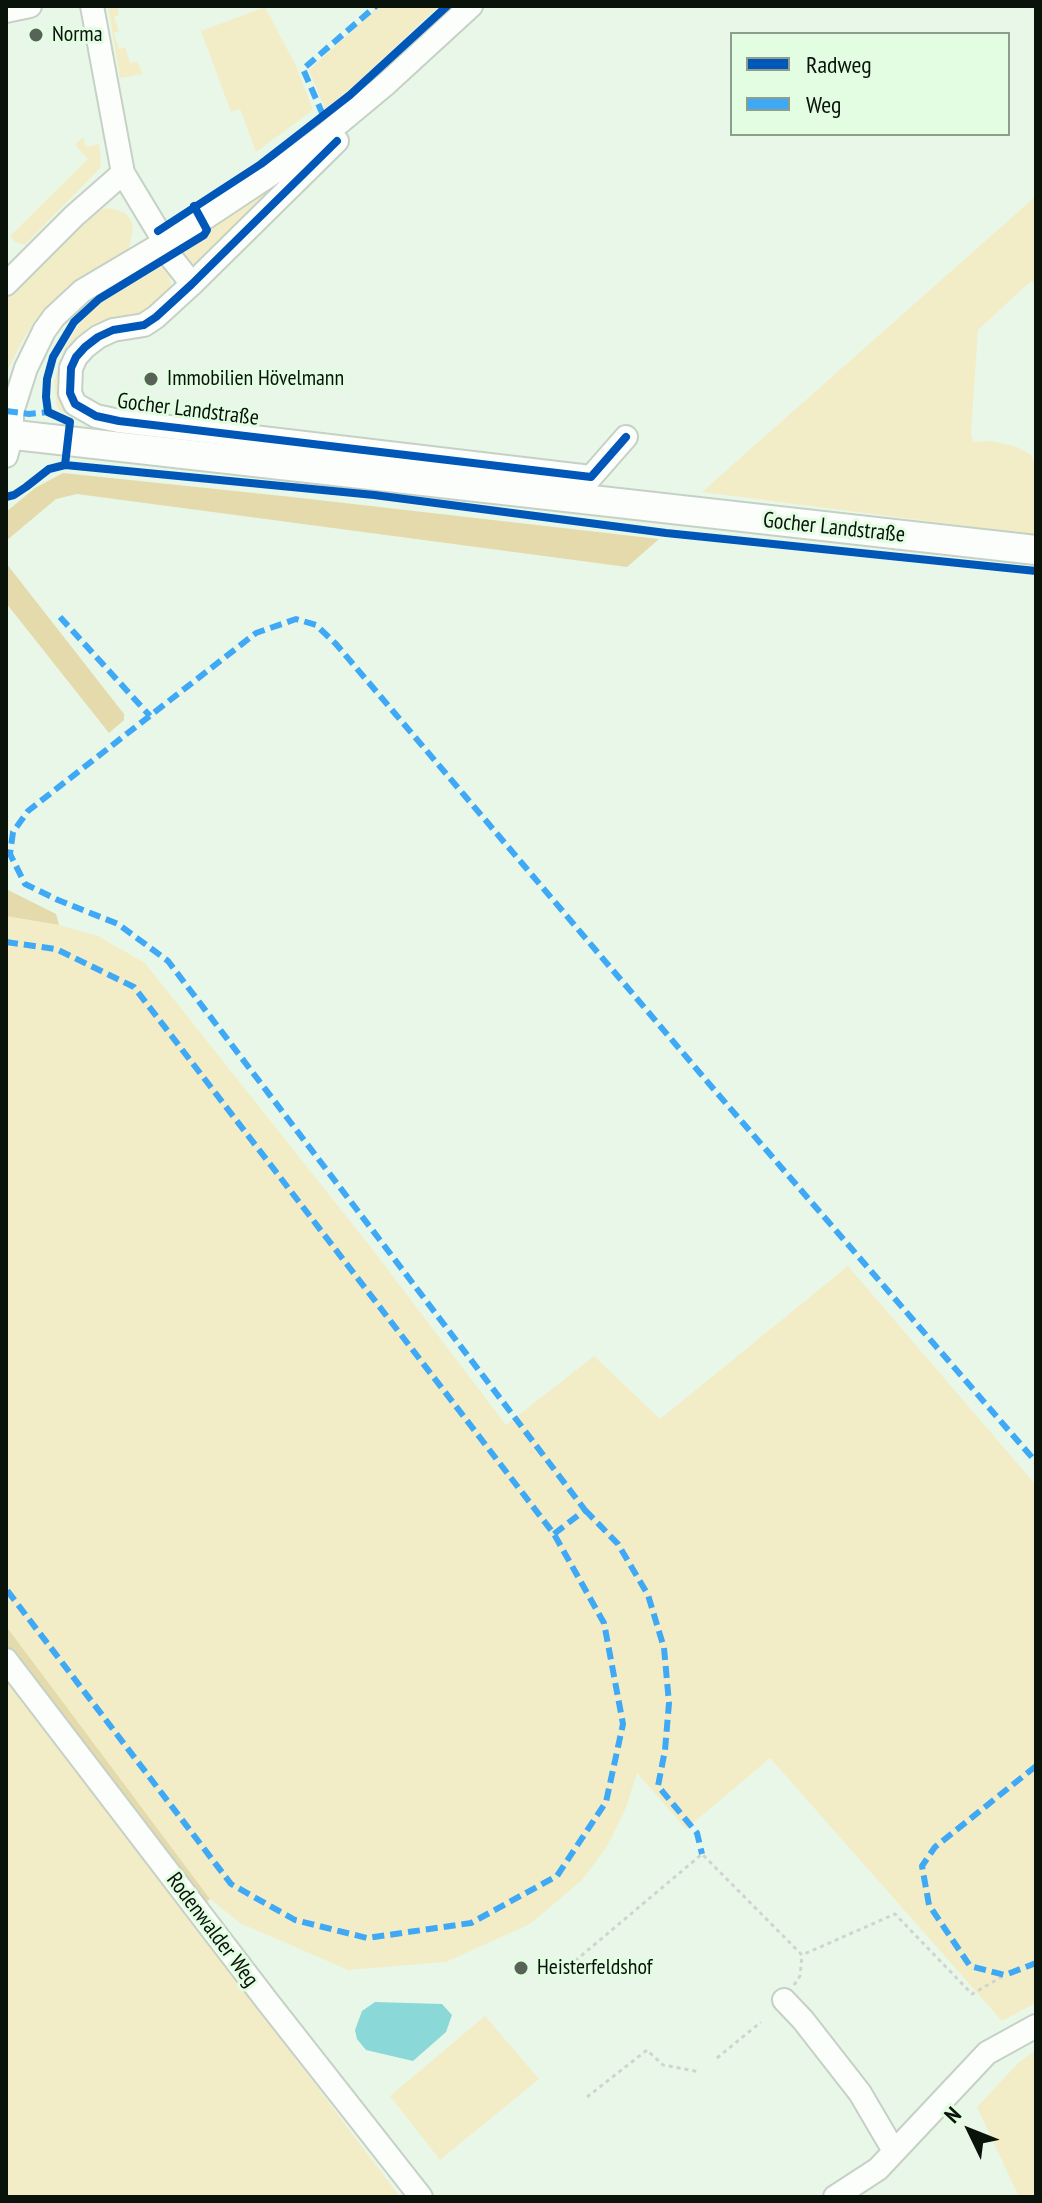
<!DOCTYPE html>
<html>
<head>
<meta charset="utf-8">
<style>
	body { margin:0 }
	#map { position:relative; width:1042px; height:2203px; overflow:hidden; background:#e9f7e9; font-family:"PT Sans Narrow",sans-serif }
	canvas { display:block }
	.frame { position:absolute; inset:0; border:8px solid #0a130a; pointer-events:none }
	.legend { position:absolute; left:730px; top:32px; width:280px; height:104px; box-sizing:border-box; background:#e3fde3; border:2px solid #8c9f8c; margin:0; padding:10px 14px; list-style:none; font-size:24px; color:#0a130a }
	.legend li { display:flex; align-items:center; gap:16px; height:40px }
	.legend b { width:40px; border:2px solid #8c9f8c }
	.north { position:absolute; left:930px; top:2091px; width:80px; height:80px; -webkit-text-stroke:6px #e3fde3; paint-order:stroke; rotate:313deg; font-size:22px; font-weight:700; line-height:32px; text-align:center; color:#0a130a }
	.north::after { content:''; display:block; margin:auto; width:28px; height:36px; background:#0a130a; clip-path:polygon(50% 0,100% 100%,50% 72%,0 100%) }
</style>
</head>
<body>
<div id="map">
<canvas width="1042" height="2203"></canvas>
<div class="frame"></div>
<ul class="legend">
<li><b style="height:10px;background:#0057b8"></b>Radweg</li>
<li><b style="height:10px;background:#3fa9f5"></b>Weg</li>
</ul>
<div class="north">N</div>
</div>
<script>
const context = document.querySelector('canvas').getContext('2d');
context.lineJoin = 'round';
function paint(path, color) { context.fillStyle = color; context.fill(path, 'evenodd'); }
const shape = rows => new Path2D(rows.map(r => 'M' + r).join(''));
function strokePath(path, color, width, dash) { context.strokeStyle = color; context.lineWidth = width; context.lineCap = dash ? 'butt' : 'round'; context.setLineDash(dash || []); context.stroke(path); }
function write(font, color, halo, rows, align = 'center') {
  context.font = font + ' "PT Sans Narrow",sans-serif'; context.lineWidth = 6; context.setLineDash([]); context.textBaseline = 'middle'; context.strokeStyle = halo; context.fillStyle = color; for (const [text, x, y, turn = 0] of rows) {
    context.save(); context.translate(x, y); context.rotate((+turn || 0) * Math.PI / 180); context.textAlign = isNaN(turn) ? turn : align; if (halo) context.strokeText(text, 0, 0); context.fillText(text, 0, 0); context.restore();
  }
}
paint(shape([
	[108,6,117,6,119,15,114,17,119,31,114,33,119,49,125,47,130,63,137,61,143,74,120,78],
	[379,6,439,6,355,85,325,109,309,70],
	[265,7,296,66,313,110,256,152,240,109,231,112,201,31],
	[83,137,86,147,99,144,101,163,100,168,25,245,15,242,10,236,88,159,75,145],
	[291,171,201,260,189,266,178,257,189,247,184,239],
	[1036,196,1036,286,1031,281,978,330,971,433,973,442,990,441,1015,446,1030,454,1036,464,1036,535,702,492],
	[105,208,115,209,125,213,131,220,133,228,129,248,123,255,65,292,51,304,38,317,25,336,6,373,6,298,84,221,95,212],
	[163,265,170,278,171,289,167,299,61,374,59,388,61,399,74,413,70,415,62,412,57,407,54,382,65,347,76,329,88,314,102,301],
	[6,916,59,925,98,936,145,963,373,1250,506,1425,594,1356,660,1419,848,1266,1036,1485,1036,2003,1002,2021,770,1758,686,1829,637,1773,626,1808,608,1845,583,1879,530,1924,446,1962,348,1970,240,1923,210,1899,6,1626],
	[6,1673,400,2197,6,2197],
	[485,2016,539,2079,440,2160,390,2096],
	[1036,2050,1036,2197,1019,2197,977,2107,1019,2062]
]), '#f3edc7');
paint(shape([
	[63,473,292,497,659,539,627,567,77,494,56,499,6,541,6,512,35,488],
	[6,563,124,714,124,720,109,733,6,603],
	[6,889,56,914,59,925,6,916],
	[6,1626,210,1899,196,1908,6,1660]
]), '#e4daac');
paint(shape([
	[375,2002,442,2004,452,2015,446,2032,413,2061,366,2050,357,2039,355,2030,362,2011]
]), '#8ad8d8');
const minor = shape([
	[92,6,123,173,158,231,170,256,192,284],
	[6,11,30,6],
	[337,141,192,284,156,317,144,325,113,330,98,337,85,347,76,357,71,368,70,393,75,404,96,416,119,421,591,477,626,437],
	[6,284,74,216,123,173],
	[6,456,12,434,12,412,26,368,44,331,54,317,82,291,202,220,279,169,327,133,386,84,471,6],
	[6,1660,267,2001,421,2197],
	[784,2000,803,2020,860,2093,894,2151],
	[835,2197,878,2169,987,2053,1036,2026]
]);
const major = shape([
	[6,434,1036,550]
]);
strokePath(minor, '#c6d1c6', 26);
strokePath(major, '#c6d1c6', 32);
strokePath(shape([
	[575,1961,702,1854,802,1955,895,1914,972,1994,1005,1975],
	[794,1985,800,1976,802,1955],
	[717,2058,761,2022],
	[587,2097,647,2050,663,2065,700,2072]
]), '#d0d4d0', 3, [4, 4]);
strokePath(minor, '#fcfefc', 22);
strokePath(major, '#fcfefc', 28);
strokePath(shape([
	[323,115,303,69,376,6],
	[6,411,29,414,48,412],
	[60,617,150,716],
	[6,942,56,949,134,987,554,1534,604,1623,623,1724,606,1802,557,1876,471,1923,367,1938,295,1920,231,1884,6,1589],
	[585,1510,618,1544,648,1595,664,1648,669,1703,665,1750,658,1786,697,1833,702,1854],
	[554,1534,585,1510,168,961,118,924,58,900,25,884,10,854,13,832,28,811,256,633,296,619,316,625,336,644,711,1086,1036,1462],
	[1036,1766,935,1847,922,1866,929,1905,970,1966,1005,1975,1036,1963]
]), '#3fa9f5', 6, [12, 6]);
strokePath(shape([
	[337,141,192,284,156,317,144,325,113,330,98,337,85,347,76,357,71,368,70,393,75,404,96,416,119,421,591,477,626,437],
	[158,231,261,164,350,95,447,6],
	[65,465,70,422,48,412,46,397,47,379,53,357,74,322,99,299,204,235,207,230,194,206],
	[6,497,14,495,26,487,49,469,65,465,374,495,666,533,1036,571]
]), '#0057b8', 8);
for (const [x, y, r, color] of [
	[36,35,8,"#586358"],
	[151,379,8,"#586358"],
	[521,1968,8,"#586358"]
]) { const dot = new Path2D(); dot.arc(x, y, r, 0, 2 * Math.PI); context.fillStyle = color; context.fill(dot); strokePath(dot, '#e3fde3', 3); }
write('22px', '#0a130a', '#e3fde3', [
	["Norma",52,35],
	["Immobilien Hövelmann",167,379],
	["Heisterfeldshof",537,1968]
], 'left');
write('22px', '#0a130a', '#e3fde3', [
	["Gocher Landstraße",188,410,7],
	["Gocher Landstraße",834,528,6],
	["Rodenwalder Weg",212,1930,53]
]);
</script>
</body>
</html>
